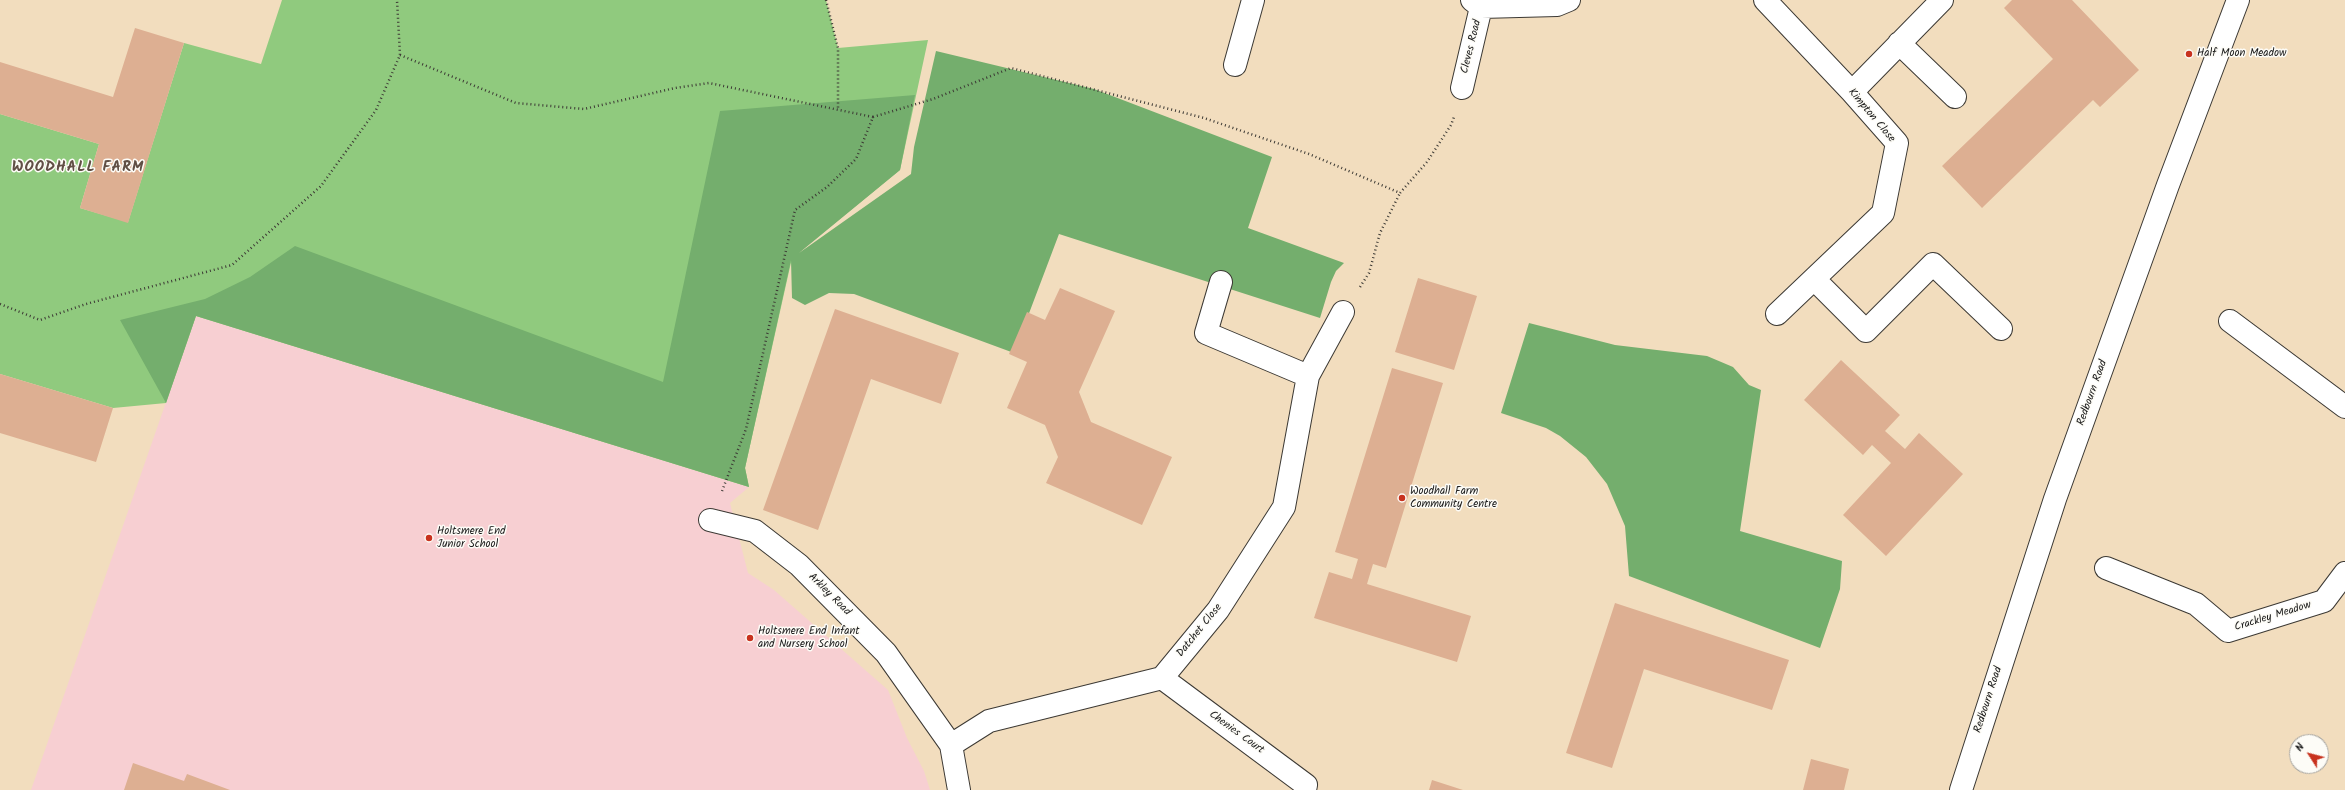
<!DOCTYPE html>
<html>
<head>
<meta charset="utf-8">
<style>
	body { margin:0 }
	#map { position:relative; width:2345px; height:790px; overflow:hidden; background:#f2ddbe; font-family:Kalam,sans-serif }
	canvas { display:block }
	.north { position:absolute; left:2289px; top:734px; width:40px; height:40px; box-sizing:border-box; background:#fdfcf7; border:1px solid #a3a29f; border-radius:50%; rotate:306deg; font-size:11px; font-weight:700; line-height:16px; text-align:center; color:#1c1c1c }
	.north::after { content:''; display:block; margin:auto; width:14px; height:18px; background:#c8321e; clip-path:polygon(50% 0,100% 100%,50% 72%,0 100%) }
</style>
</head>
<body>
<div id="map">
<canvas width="2345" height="790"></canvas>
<div class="north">N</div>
</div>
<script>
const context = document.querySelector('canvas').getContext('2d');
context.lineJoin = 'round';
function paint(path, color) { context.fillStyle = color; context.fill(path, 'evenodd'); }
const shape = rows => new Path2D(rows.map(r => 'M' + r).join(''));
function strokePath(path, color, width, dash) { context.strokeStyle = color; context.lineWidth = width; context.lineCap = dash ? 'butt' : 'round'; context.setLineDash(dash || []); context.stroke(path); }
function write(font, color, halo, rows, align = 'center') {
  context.font = font + ' Kalam,sans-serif'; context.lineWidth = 3; context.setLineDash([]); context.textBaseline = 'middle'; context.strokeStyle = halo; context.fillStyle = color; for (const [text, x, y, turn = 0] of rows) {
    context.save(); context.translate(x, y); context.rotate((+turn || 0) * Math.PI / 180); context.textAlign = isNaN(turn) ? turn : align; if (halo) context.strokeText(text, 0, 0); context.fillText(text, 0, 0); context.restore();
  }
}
paint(shape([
	[196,316,749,487,730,503,748,573,774,590,888,690,907,738,924,771,930,790,31,790]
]), '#f7cfd2');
paint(shape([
	[282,0,826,0,838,48,928,40,900,170,792,258,745,468,749,487,196,316,166,403,113,408,0,374,0,114,99,144,80,208,128,222,184,43,261,64]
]), '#90ca7e');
paint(shape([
	[936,51,1094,89,1272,157,1248,228,1344,263,1336,271,1331,282,1320,318,1059,234,1014,353,854,294,829,293,805,305,792,298,791,260,745,468,749,487,196,316,166,403,120,320,205,299,250,277,295,246,663,382,720,111,915,95,900,170,799,253,911,174,914,147],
	[1529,323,1615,345,1707,356,1733,367,1749,385,1761,390,1740,531,1842,561,1840,589,1820,648,1629,576,1625,526,1607,484,1586,457,1560,436,1546,428,1501,413]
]), '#74ae6d');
paint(shape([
	[2012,0,2072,0,2139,70,2100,107,2093,100,1982,208,1942,166,2053,59,2004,8],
	[135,28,184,43,128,223,80,208,99,144,0,114,0,62,113,97],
	[1418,278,1477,296,1454,370,1395,352],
	[1060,288,1115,311,1079,392,1091,422,1172,457,1142,525,1046,483,1058,457,1045,425,1007,408,1027,362,1009,354,1027,312,1045,320],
	[835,309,959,353,941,404,871,379,818,530,763,510],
	[1841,360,1900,415,1885,431,1905,449,1919,433,1963,474,1886,556,1843,515,1891,463,1872,445,1863,455,1804,400],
	[1392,368,1443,383,1386,568,1373,564,1367,584,1471,616,1457,662,1314,618,1329,572,1352,579,1358,559,1335,552],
	[0,374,113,408,96,462,0,433],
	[1615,603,1789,660,1772,710,1644,669,1612,768,1566,753],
	[1811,759,1849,769,1844,790,1803,790],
	[133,763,184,781,187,774,230,790,124,790],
	[1432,780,1463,790,1429,790]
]), '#ddaf92');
const minor = shape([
	[1472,0,1481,7,1557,5,1569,0],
	[1765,0,1852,92,1897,143,1883,213,1777,314],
	[1899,43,1955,97],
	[1235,65,1253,0],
	[1462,88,1481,7],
	[1852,92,1942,0],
	[1814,279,1866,331,1933,264,2001,329],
	[1221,282,1206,333,1308,376],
	[2230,321,2345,407],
	[710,520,755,531,799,565,886,653,951,745,959,790],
	[2106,568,2196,604,2228,631,2324,601,2345,573],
	[1162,678,1306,785,1305,790],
	[951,745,989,721,1162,678,1218,610,1284,507,1308,376,1343,312]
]);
const major = shape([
	[1961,790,2055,499,2168,185,2238,0]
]);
strokePath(minor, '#3c3934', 24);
strokePath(major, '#3c3934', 24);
strokePath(shape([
	[826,0,838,48,838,110],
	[400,55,516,103,584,109,675,88,709,83,873,117,856,159,827,187,795,210,746,429,722,491],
	[873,117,933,99,1011,68,1204,118,1309,154,1400,193,1427,162,1451,125,1454,117],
	[1360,287,1369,273,1380,233,1400,193],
	[0,304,40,320,86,304,232,265,321,186,376,110,400,55,397,0]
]), '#3c3934', 2.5, [1, 3]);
strokePath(minor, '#fff', 22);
strokePath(major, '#fff', 22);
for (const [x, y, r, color] of [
	[2189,54,4,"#c8321e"],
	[1402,498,4,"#c8321e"],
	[429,538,4,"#c8321e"],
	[750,638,4,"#c8321e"]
]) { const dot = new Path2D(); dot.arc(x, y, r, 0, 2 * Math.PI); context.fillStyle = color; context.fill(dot); strokePath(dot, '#fdfcf7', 1.5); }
write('11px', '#1c1c1c', '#fdfcf7', [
	["Cleves Road",1472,47,-76],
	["Kimpton Close",1871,116,50],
	["Redbourn Road",2093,393,-70],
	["Arkley Road",829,595,45],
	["Crackley Meadow",2273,617,-17],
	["Datchet Close",1200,631,-51],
	["Redbourn Road",1989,700,-72],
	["Chenies Court",1236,733,36]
]);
write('11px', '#1c1c1c', '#fdfcf7', [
	["Half Moon Meadow",2197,54],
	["Woodhall Farm",1410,492],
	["Community Centre",1410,505],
	["Holtsmere End",437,532],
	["Junior School",437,545],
	["Holtsmere End Infant",758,632],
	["and Nursery School",758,645]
], 'left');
context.letterSpacing = '1px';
write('bold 15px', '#604f45', '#fdfcf7', [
	["WOODHALL FARM",78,168]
]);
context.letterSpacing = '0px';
</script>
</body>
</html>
